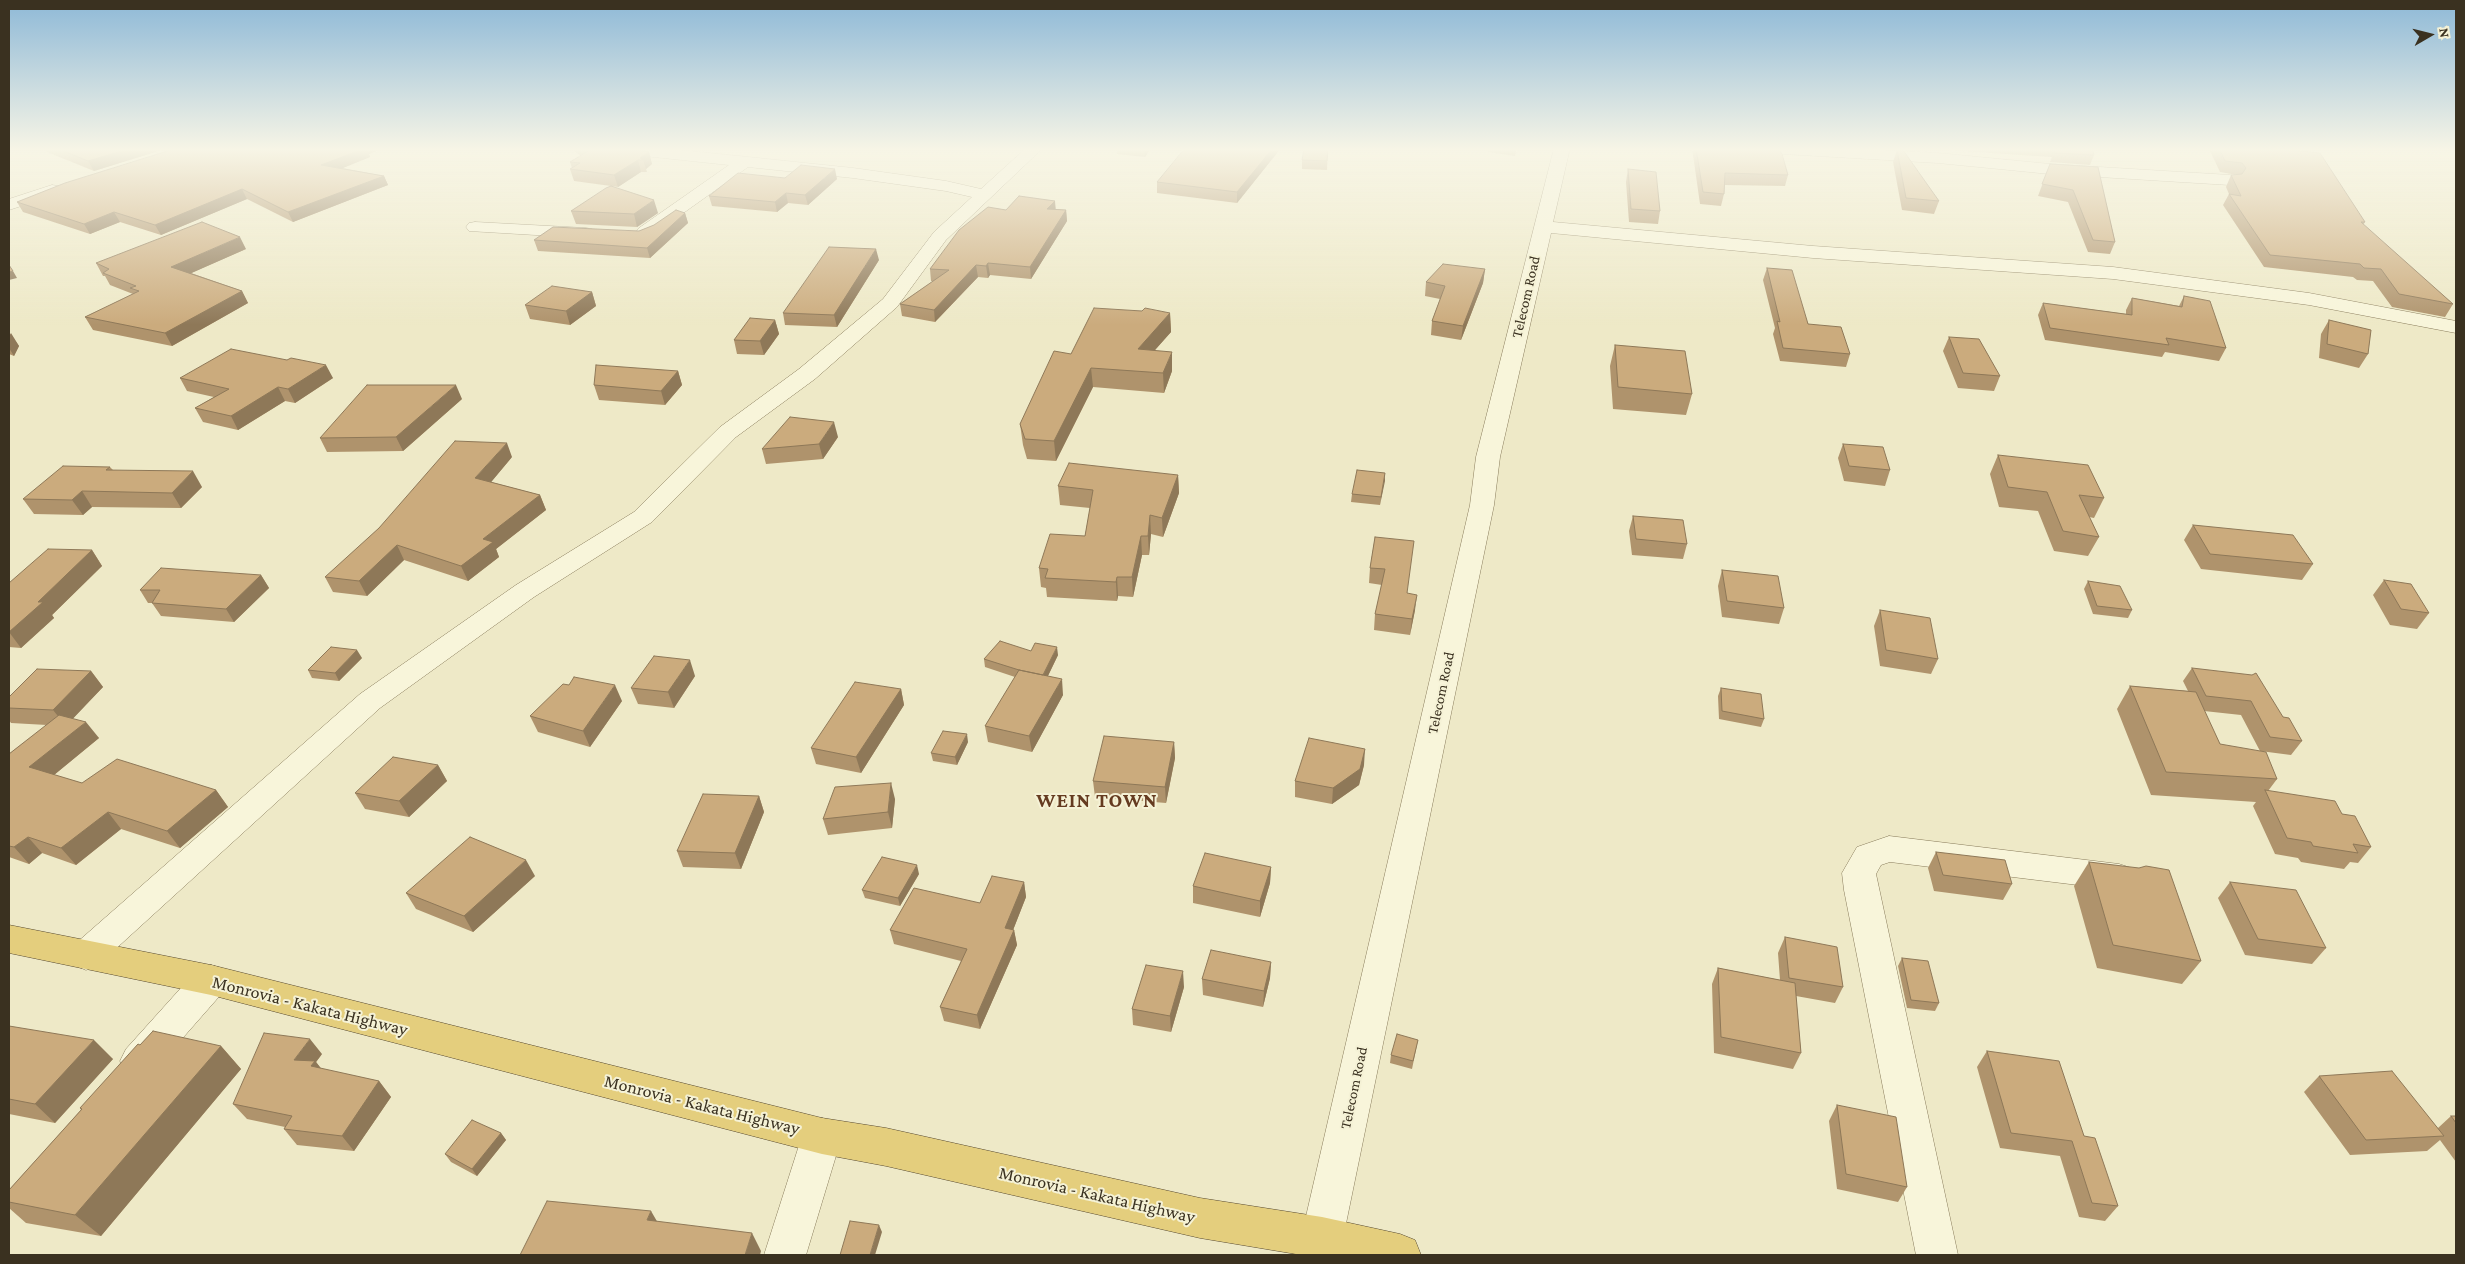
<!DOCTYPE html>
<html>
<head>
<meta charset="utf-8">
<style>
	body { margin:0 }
	#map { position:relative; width:2465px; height:1264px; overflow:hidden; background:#eee9c7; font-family:"Crimson Pro",serif }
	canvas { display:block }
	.frame { position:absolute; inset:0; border:10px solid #3a3120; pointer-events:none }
	.north { position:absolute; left:2405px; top:10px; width:50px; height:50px; -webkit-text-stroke:4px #f5f2d6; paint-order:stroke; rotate:82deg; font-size:14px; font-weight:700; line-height:20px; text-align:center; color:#3a3120 }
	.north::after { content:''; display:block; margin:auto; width:18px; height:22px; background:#3a3120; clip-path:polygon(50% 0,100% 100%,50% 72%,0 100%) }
</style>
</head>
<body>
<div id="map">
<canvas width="2465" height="1264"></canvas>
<div class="frame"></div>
<div class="north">N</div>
</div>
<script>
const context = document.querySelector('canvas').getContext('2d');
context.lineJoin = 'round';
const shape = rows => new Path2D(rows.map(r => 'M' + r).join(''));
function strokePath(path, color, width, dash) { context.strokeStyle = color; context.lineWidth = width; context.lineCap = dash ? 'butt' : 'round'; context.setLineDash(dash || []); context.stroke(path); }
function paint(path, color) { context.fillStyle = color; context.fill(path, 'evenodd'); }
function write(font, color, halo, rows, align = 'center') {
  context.font = font + ' "Crimson Pro",serif'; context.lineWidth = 4; context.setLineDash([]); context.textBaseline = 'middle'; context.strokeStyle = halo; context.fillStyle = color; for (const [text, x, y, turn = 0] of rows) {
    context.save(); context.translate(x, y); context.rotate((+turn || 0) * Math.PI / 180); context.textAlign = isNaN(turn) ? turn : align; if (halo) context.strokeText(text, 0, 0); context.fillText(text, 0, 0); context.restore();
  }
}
const minor = shape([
	[628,148,662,148,853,168,946,181,981,189,1026,148,1043,148,946,240,897,307,815,379,736,437,652,522,534,597,380,708,98,965,86,970,74,965,69,955,74,945,360,694,516,585,634,512,720,427,799,369,883,299,934,232,972,197,946,191,853,178,748,167,651,236,645,237,639,236,636,232,639,228,729,165,635,155,629,153,627,150,628,148],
	[1554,148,1570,148,1553,222,1813,246,2113,267,2309,293,2456,321,2456,333,2309,305,2113,279,1813,258,1551,233,1500,457,1494,505,1343,1238,1337,1253,1330,1255,1314,1255,1307,1253,1301,1238,1470,505,1476,457,1554,148],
	[1758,148,1849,148,1938,153,2050,164,2230,175,2236,176,2239,180,2236,184,2230,185,2050,174,1938,163,1766,153,1760,151,1758,148],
	[52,185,58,186,61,190,58,194,9,210,9,199,52,185],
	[475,222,586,228,592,229,595,233,592,237,586,238,469,231,466,227,469,223,475,222],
	[1889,836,2119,864,2131,868,2136,877,2131,886,2119,890,1890,862,1881,865,1876,874,1958,1255,1916,1255,1844,890,1842,873,1857,847,1889,836],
	[211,965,224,969,229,980,224,991,152,1073,139,1078,126,1073,120,1061,126,1049,198,969,211,965],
	[822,1118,836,1123,842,1136,806,1255,764,1255,802,1136,808,1123,822,1118]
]);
const trunk = shape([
	[9,925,211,965,822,1118,886,1128,1200,1198,1322,1217,1400,1234,1415,1240,1421,1255,1302,1255,1200,1238,886,1166,822,1154,211,995,9,953,9,925]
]);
strokePath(minor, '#897c5c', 1);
strokePath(trunk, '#574930', 1);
paint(minor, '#f8f5da');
paint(trunk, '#e4ce7d');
paint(shape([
	[41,148,168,148,94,171,42,150],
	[177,148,384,148,369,154,370,157,342,168,384,176,388,185,293,222,247,199,161,235,120,222,90,234,23,212,17,202],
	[570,148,626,148,649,152,652,164,646,169,647,172,641,172,618,187,612,186,658,213,637,227,576,224,571,211,611,186,574,181,570,169,572,168,570,162,581,156],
	[1117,148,1151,148,1145,157,1117,154],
	[1281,148,1237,203,1157,193,1157,182],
	[1328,148,1327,170,1302,169,1302,160],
	[1485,148,1517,148,1515,156,1488,152,1488,148],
	[1692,148,1778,148,1788,175,1785,186,1725,185,1724,194,1721,206,1700,204],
	[1944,148,2092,148,2094,155,2090,165,2050,162,2052,157,1945,150],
	[2205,148,2272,148,2365,222,2363,225,2453,304,2445,317,2392,307,2373,281,2357,280,2353,277,2264,267,2223,205,2229,194,2226,187,2231,175,2237,175,2220,172,2209,149],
	[1897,150,1939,201,1934,214,1902,210,1893,162],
	[2050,164,2098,167,2115,242,2110,254,2088,252,2068,202,2038,196],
	[1628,169,1660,211,1658,224,1629,222,1626,182],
	[785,178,837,179,808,205,788,203,777,212,712,206,709,196],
	[1056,209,1066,210,1067,221,1031,279,990,275,988,278,978,277,935,322,902,316,900,304,933,281,931,281,930,269,1006,210],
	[685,213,688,223,650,258,538,251,534,240,639,231],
	[246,249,191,273,242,291,248,303,172,346,93,330,85,317,133,294,110,285,105,276,103,276,96,263],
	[879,260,837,327,785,325,783,313],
	[1767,268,1808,324,1850,354,1846,367,1780,361,1773,334,1775,328,1763,280],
	[1485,269,1483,283,1461,340,1431,335,1432,321,1440,299,1425,296,1426,282],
	[592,292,596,306,570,325,530,319,525,305],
	[2184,296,2226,348,2219,361,2165,352,2162,357,2045,340,2038,315,2043,303,2126,314,2126,310,2132,298,2179,306],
	[1170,313,1171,332,1155,350,1172,371,1164,393,1093,387,1056,461,1027,459,1023,445,1020,424,1071,354],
	[775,320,779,334,764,355,737,354,734,340],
	[2329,320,2368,354,2359,368,2319,358,2321,334],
	[9,332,19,346,14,356,9,354],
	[1949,337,2000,376,1994,391,1958,388,1943,351],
	[1615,345,1692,394,1686,415,1613,409,1610,366],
	[287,360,333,378,295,403,285,401,238,430,203,422,195,408,214,397,187,391,180,378],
	[678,371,682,385,665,405,599,400,594,385],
	[462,399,403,451,327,452,320,438],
	[838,437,823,459,766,464,762,449],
	[1843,444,1890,470,1885,486,1844,481,1838,458],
	[1998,455,2104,498,2094,518,2089,517,2099,537,2088,556,2054,551,2038,511,1999,507,1990,474],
	[512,457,491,482,540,495,546,510,496,549,499,557,468,581,404,560,367,596,333,592,325,577],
	[110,467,113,470,202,487,181,508,92,507,83,515,34,514,23,499],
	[1385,473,1380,505,1351,502,1352,494],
	[1178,475,1179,493,1163,537,1151,534,1149,555,1142,555,1133,597,1118,596,1117,601,1047,597,1046,588,1041,587,1039,568,1085,536,1090,508,1060,505,1058,486],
	[1633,516,1687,544,1683,559,1632,555,1629,531],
	[2193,525,2313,564,2302,580,2201,569,2184,540],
	[1375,537,1407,593,1415,610,1410,635,1374,630,1375,614,1382,585,1369,583,1370,568],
	[92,550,102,566,52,615,54,618,21,648,9,647,9,583],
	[1722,570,1784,608,1779,624,1722,617,1718,586],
	[261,575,269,588,234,622,161,616,152,603,148,603,140,590],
	[2384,580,2429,613,2417,629,2390,625,2373,595],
	[2088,581,2132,610,2128,618,2093,614,2084,589],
	[1880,610,1938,659,1931,674,1880,666,1874,626],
	[1031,651,1058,655,1048,676,1063,695,1032,752,988,742,985,726,1015,677,985,667,984,659],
	[362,658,339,681,312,678,308,670],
	[2192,668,2283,717,2302,741,2291,755,2260,751,2241,715,2204,711,2220,744,2277,779,2268,791,2342,814,2371,847,2358,863,2350,862,2344,869,2301,862,2298,858,2275,854,2253,806,2256,802,2151,795,2117,709,2130,686,2188,691,2183,681],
	[91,671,103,687,72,719,99,738,54,775,82,783,216,790,228,807,180,848,121,829,76,865,42,853,29,864,9,857,9,754,47,725,11,723,9,720,9,697],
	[695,676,674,708,638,704,631,688],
	[1721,688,1764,719,1761,727,1719,719,1718,696],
	[901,689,904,705,861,773,816,764,811,748],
	[622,701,590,747,538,732,530,716],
	[968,742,957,765,933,761,931,753],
	[1174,742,1175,758,1166,803,1095,797,1093,781],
	[438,765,447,781,409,817,365,809,355,793],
	[1364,765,1359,785,1332,804,1295,797,1295,781],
	[759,796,764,812,741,869,683,867,677,851],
	[895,799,892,828,828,835,823,819],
	[1936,852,2012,884,2003,900,1934,891,1928,868],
	[2089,862,2201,961,2182,984,2097,968,2074,886],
	[1271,867,1270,883,1260,917,1193,903,1193,886],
	[919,874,900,906,865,898,862,890],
	[535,876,473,932,416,909,406,893],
	[1024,882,1026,897,1013,930,1014,930,1017,945,980,1029,944,1021,940,1007,961,961,894,944,890,930,980,903],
	[2230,882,2326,948,2312,964,2245,955,2218,898],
	[1785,937,1843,987,1835,1003,1796,996,1801,1053,1793,1069,1714,1053,1712,984,1718,968,1780,980,1778,953],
	[1902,958,1939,1003,1935,1011,1907,1008,1898,966],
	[1271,962,1270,978,1263,1007,1203,995,1202,979],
	[1184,987,1171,1032,1133,1025,1132,1009],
	[9,1026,113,1059,55,1123,9,1114],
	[1418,1040,1412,1069,1390,1063,1391,1055],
	[221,1046,241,1069,101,1236,26,1223,9,1208,9,1190,81,1110,80,1108],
	[1987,1051,2084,1136,2118,1206,2105,1221,2079,1217,2060,1156,2000,1148,1977,1067],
	[322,1054,316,1062,321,1069,379,1081,391,1097,354,1151,297,1145,284,1129,285,1127,247,1119,233,1104],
	[2319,1076,2438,1128,2451,1116,2456,1116,2456,1162,2440,1140,2427,1151,2350,1155,2304,1092],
	[1837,1105,1907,1187,1898,1202,1837,1189,1829,1121],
	[501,1133,506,1140,477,1176,451,1162,445,1154]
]), '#af936c');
paint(shape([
	[132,148,168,148,94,171,88,161],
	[361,148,384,148,369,154,370,157,326,175,321,165],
	[1145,148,1151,148,1145,157],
	[1273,148,1281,148,1237,203,1237,192],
	[649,152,652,164,646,169,643,160,640,158],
	[638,160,641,172,618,187,614,175],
	[835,169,837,179,808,205,805,195],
	[384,176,388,185,293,222,288,212],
	[242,189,247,199,161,235,155,225],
	[786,193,788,203,777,212,775,202],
	[654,200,658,213,637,227,634,214],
	[1055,201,1056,212,1047,209],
	[1066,210,1067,221,1031,279,1030,267],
	[114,212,120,222,90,234,84,224],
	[685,213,688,223,650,258,647,248],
	[240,237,246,249,178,279,171,267],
	[876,249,879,260,837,327,834,315],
	[988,263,990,275,988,278,986,266],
	[976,265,978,277,935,322,934,310],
	[1485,269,1483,283,1461,340,1463,326],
	[13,271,17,278,9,280,9,272],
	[242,291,248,303,172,346,165,333],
	[592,292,596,306,570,325,566,311],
	[1170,313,1171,332,1139,368,1138,349],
	[775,320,779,334,764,355,760,341],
	[11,333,19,346,14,356,9,348,9,337],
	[1172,352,1172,371,1164,393,1163,373],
	[326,365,333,378,295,403,288,389],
	[1091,368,1093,387,1056,461,1054,441],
	[678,371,682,385,665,405,661,391],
	[456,385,462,399,403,451,396,437],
	[278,387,285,401,238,430,231,416],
	[834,422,838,437,823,459,819,444],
	[507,443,512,457,482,493,475,478],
	[193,471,202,487,181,508,172,493],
	[1385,473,1385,481,1380,505,1381,497],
	[1178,475,1179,493,1163,537,1162,518],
	[82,491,92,507,83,515,72,500],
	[540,495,546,510,496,549,499,557,468,581,461,566,483,539],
	[1150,515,1151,534,1149,555,1148,536],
	[1141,536,1142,555,1133,597,1132,577],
	[397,545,404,560,367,596,359,581],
	[92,550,102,566,52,615,54,618,21,648,9,632,38,602],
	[261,575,269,588,234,622,226,609],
	[1117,577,1118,596,1117,601,1116,582],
	[1417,595,1415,610,1410,635,1412,619],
	[1057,647,1058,655,1043,686,1042,678],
	[357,650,362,658,339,681,335,673],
	[690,660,695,676,674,708,668,692],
	[91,671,103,687,66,726,53,710],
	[1062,679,1063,695,1032,752,1029,736],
	[615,685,622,701,590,747,583,731],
	[901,689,904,705,861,773,856,757],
	[86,722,99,738,43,784,29,767],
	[967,734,968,742,957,765,955,757],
	[1174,742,1175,758,1166,803,1165,787],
	[1365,749,1364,765,1359,785,1332,804,1333,788],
	[438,765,447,781,409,817,399,801],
	[891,783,895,799,892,828,888,812],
	[216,790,228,807,180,848,167,831],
	[759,796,764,812,741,869,735,853],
	[108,812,121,829,76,865,61,848],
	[28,837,42,853,29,864,14,847],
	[526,860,535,876,473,932,464,916],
	[917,865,919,874,900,906,898,898],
	[1271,867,1270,883,1260,917,1260,901],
	[1024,882,1026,897,1008,943,1005,928],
	[1014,930,1017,945,980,1029,977,1015],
	[1271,962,1270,978,1263,1007,1264,991],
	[1183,971,1184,987,1171,1032,1170,1016],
	[310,1039,322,1054,316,1062,328,1077,294,1060],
	[94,1040,113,1059,55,1123,35,1104],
	[221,1046,241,1069,101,1236,75,1215],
	[379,1081,391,1097,354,1151,342,1136],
	[501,1133,506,1140,477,1176,472,1169],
	[651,1211,662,1230,647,1220],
	[879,1225,882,1232,875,1255,870,1255],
	[752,1233,761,1251,760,1255,745,1255]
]), '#8e7858');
const building = shape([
	[56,148,132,148,88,161,56,148],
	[177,148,366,148,321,165,384,176,288,212,242,189,155,225,114,212,84,224,17,202,65,183,177,148],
	[583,148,626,148,649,152,640,158,643,160,638,160,614,175,570,169,580,163,570,162,588,151,583,148],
	[1185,148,1273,148,1237,192,1157,182,1185,148],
	[1304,148,1328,148,1327,161,1302,160,1304,148],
	[1696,148,1778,148,1782,154,1788,175,1725,173,1724,194,1703,192,1696,148],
	[2056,148,2092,148,2094,155,2054,153,2056,148],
	[2219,148,2272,148,2320,153,2365,222,2361,222,2453,304,2399,294,2381,269,2364,268,2360,264,2270,255,2229,194,2241,196,2231,175,2242,174,2246,168,2242,163,2225,161,2219,148],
	[1897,150,1903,150,1939,201,1906,198,1897,150],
	[2050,164,2098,167,2115,242,2093,240,2073,190,2042,184,2050,164],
	[801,165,835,169,805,195,786,193,775,202,709,196,738,173,785,178,801,165],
	[1628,169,1656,172,1660,211,1631,209,1628,169],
	[611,186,654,200,634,214,571,211,606,188,611,186],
	[1019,196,1055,201,1047,209,1066,210,1030,267,988,263,986,266,976,265,934,310,900,304,949,270,930,269,959,230,988,207,1006,210,1019,196],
	[676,210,685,213,647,248,534,240,553,227,639,231,654,225,676,210],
	[202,222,240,237,171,267,242,291,165,333,85,317,139,291,130,288,136,286,103,273,109,269,96,263,202,222],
	[829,247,876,249,834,315,783,313,829,247],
	[1443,264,1485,269,1463,326,1432,321,1445,286,1426,282,1443,264],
	[9,265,13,271,9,272,9,265],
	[1767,268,1792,270,1808,324,1841,327,1850,354,1783,348,1777,321,1780,322,1767,268],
	[552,286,592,292,566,311,525,305,552,286],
	[2184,296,2210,301,2226,348,2166,338,2169,345,2050,328,2043,303,2132,315,2132,298,2182,307,2184,296],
	[1094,308,1142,311,1145,308,1170,313,1138,349,1172,352,1163,373,1091,368,1054,441,1025,439,1020,424,1054,351,1071,354,1094,308],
	[750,318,775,320,760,341,734,340,750,318],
	[2329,320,2371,330,2368,354,2327,344,2329,320],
	[1949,337,1979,339,2000,376,1963,373,1949,337],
	[1615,345,1685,351,1692,394,1618,387,1615,345],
	[231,349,287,360,291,358,326,365,288,389,278,387,231,416,195,408,229,389,180,378,231,349],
	[596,365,678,371,661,391,594,385,596,365],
	[367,385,456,385,396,437,320,438,367,385],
	[790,417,834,422,819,444,762,449,790,417],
	[455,441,507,443,475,478,540,495,483,539,493,542,461,566,397,545,359,581,325,577,379,528,455,441],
	[1843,444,1883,447,1890,470,1849,466,1843,444],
	[1998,455,2088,465,2104,498,2079,495,2099,537,2063,531,2047,492,2008,487,1998,455],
	[1069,463,1178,475,1162,518,1150,515,1148,536,1141,536,1132,577,1117,577,1116,582,1045,578,1048,569,1039,568,1050,534,1085,536,1093,490,1058,486,1069,463],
	[63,466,110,467,106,470,193,471,172,493,82,491,72,500,23,499,63,466],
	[1357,470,1385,473,1381,497,1352,494,1357,470],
	[1633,516,1683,520,1687,544,1636,539,1633,516],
	[2193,525,2293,535,2313,564,2210,554,2193,525],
	[1375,537,1414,541,1407,593,1417,595,1412,619,1375,614,1385,569,1370,568,1375,537],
	[48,549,92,550,38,602,43,602,9,632,9,583,48,549],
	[161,568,261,575,226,609,152,603,160,590,140,590,161,568],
	[1722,570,1778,576,1784,608,1727,601,1722,570],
	[2384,580,2411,584,2429,613,2401,609,2384,580],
	[2088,581,2120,586,2132,610,2097,606,2088,581],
	[1880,610,1930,618,1938,659,1886,650,1880,610],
	[1000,641,1031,651,1035,643,1057,647,1043,675,1019,670,984,659,1000,641],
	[331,647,357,650,335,673,308,670,331,647],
	[654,656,690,660,668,692,631,688,654,656],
	[2192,668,2252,675,2256,673,2283,717,2289,718,2302,741,2270,737,2251,701,2206,696,2192,668],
	[37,669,91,671,53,710,9,708,9,697,37,669],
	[1019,670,1062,679,1029,736,985,726,1019,670],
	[574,677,615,685,583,731,530,716,563,684,569,685,574,677],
	[855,682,901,689,856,757,811,748,855,682],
	[2130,686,2196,692,2220,744,2266,752,2277,779,2166,772,2130,686],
	[1721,688,1761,694,1764,719,1722,711,1721,688],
	[59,715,86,722,29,767,82,783,117,759,216,790,167,831,108,812,61,848,28,837,14,847,9,846,9,754,59,715],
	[943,731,967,734,955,757,931,753,943,731],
	[1104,736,1174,742,1165,787,1093,781,1104,736],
	[1309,738,1365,749,1360,769,1333,788,1295,781,1309,738],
	[393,757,438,765,399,801,355,793,393,757],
	[891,783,888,812,823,819,835,787,891,783],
	[2265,790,2335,801,2342,814,2355,816,2371,847,2353,844,2358,853,2313,846,2311,842,2287,838,2265,790],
	[703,794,759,796,735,853,677,851,703,794],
	[470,837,526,860,464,916,406,893,470,837],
	[1936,852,2005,860,2012,884,1943,875,1936,852],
	[1205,853,1271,867,1260,901,1193,886,1205,853],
	[882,857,917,865,898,898,862,890,882,857],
	[2089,862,2139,868,2146,866,2169,870,2201,961,2113,945,2089,862],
	[992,876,1024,882,1005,928,1014,930,977,1015,940,1007,967,949,890,930,914,888,980,903,992,876],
	[2230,882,2296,890,2326,948,2258,939,2230,882],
	[1785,937,1837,947,1843,987,1789,978,1785,937],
	[1211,950,1271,962,1264,991,1202,979,1211,950],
	[1902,958,1928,961,1939,1003,1911,1000,1902,958],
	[1146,965,1183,971,1170,1016,1132,1009,1146,965],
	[1718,968,1795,983,1801,1053,1721,1037,1718,968],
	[9,1026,94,1040,35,1104,9,1099,9,1026],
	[153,1031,221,1046,75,1215,9,1202,9,1190,82,1109,80,1108,138,1044,140,1045,153,1031],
	[264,1033,310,1039,294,1060,315,1061,311,1066,379,1081,342,1136,284,1129,292,1116,233,1104,264,1033],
	[1397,1034,1418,1040,1413,1061,1391,1055,1397,1034],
	[1987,1051,2059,1061,2084,1136,2095,1138,2118,1206,2092,1203,2072,1141,2011,1133,1987,1051],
	[2392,1071,2444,1136,2366,1140,2319,1076,2392,1071],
	[1837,1105,1896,1117,1907,1187,1846,1174,1837,1105],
	[2451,1116,2456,1116,2456,1123,2451,1116],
	[472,1120,501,1133,472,1169,445,1154,472,1120],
	[547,1201,651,1211,647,1220,752,1233,745,1255,520,1255,547,1201],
	[850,1221,879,1225,870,1255,840,1255,850,1221]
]);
paint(building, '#cbab7d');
strokePath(building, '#8e7858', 1);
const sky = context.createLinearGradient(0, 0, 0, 325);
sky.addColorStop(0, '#8eb9d7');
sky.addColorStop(0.46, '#f7f5e6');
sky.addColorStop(1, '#f7f5e600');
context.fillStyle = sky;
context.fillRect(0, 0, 2465, 325);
write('15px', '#3a3120', '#f5f2d6', [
	["Telecom Road",1526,297,-77],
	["Telecom Road",1441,693,-78],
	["Telecom Road",1354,1088,-78]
]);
write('18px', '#3a3120', '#f5f2d6', [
	["Monrovia - Kakata Highway",310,1006,14],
	["Monrovia - Kakata Highway",702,1105,14],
	["Monrovia - Kakata Highway",1097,1195,13]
]);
context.letterSpacing = '1px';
write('bold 20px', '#653b20', '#f5f2d6', [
	["WEIN TOWN",1097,801]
]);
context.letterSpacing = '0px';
</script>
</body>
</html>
